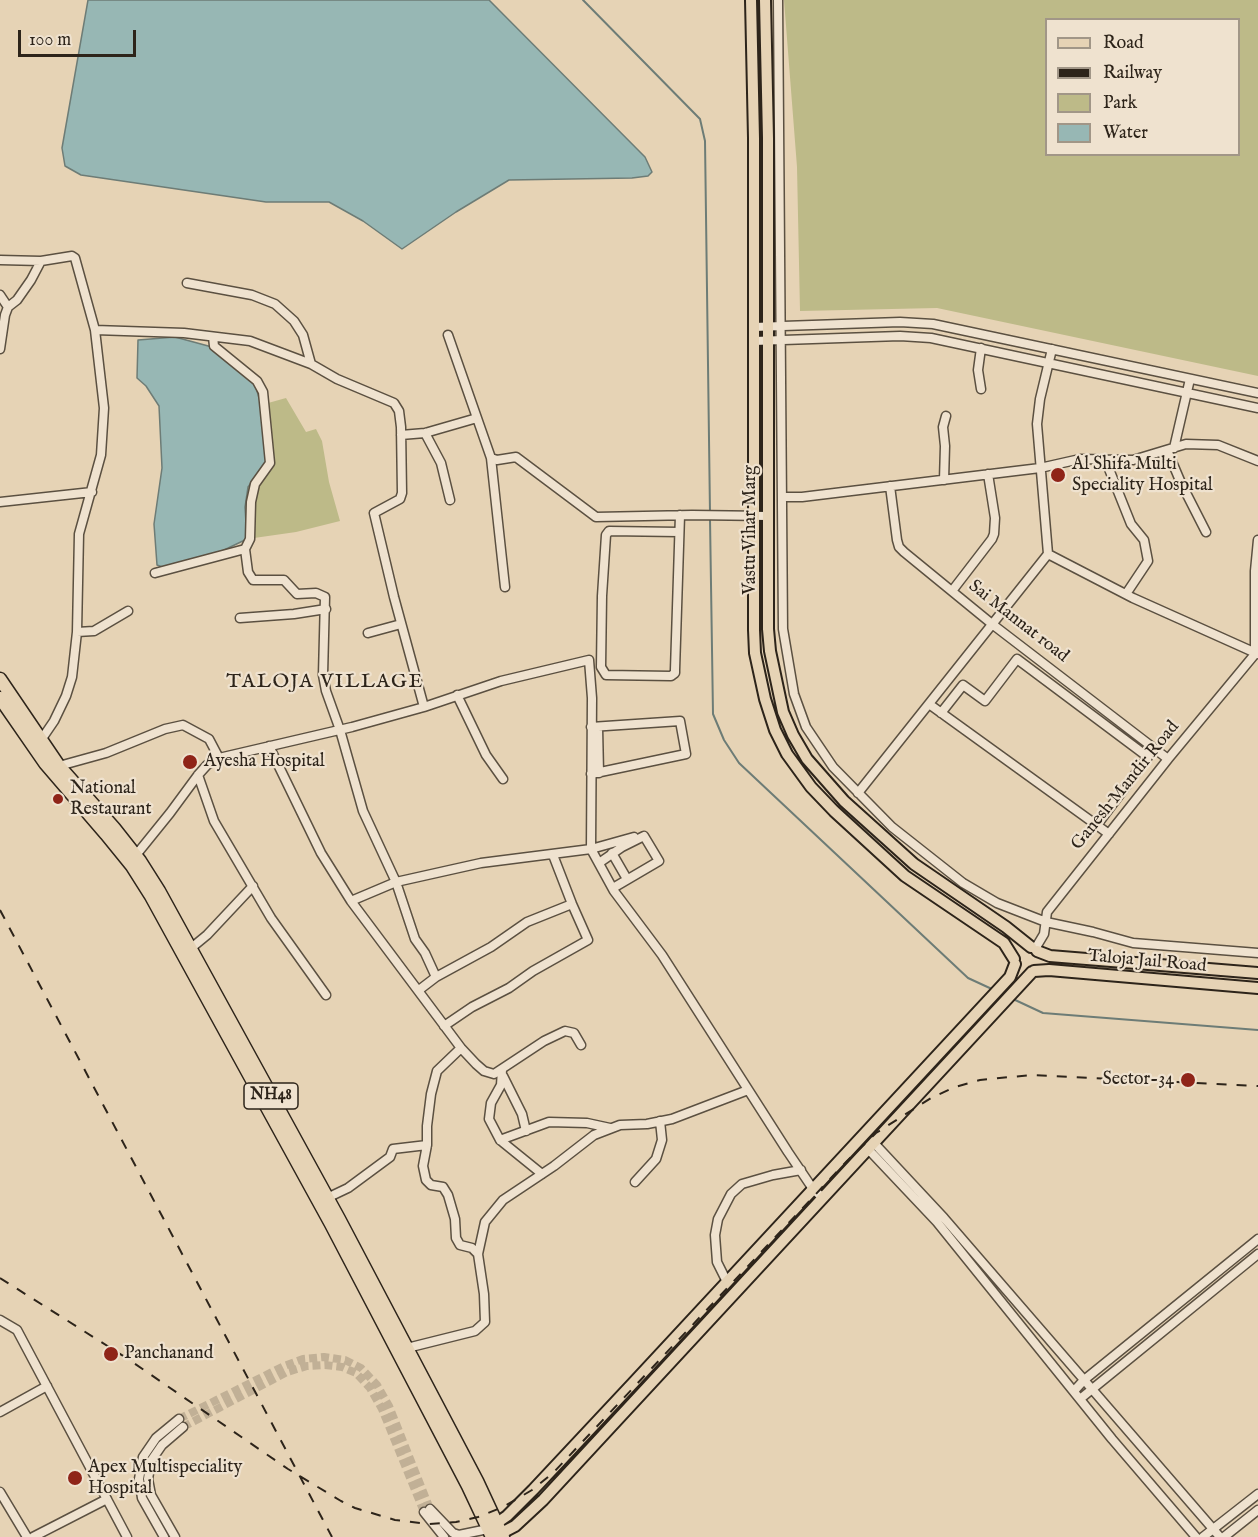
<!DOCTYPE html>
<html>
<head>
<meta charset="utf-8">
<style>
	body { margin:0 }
	#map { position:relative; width:1258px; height:1537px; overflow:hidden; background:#e6d3b5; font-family:"IM FELL English",serif }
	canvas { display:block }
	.legend { position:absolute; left:1045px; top:18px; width:195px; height:138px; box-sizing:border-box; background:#efe2cf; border:2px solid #a19687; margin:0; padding:8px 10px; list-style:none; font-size:18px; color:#2d241a }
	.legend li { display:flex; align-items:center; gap:12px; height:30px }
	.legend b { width:30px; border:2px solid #a19687 }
	.scale { position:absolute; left:18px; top:30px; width:118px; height:27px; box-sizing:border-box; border:3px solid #2d241a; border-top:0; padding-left:8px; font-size:18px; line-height:21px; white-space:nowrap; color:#2d241a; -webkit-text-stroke:4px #efe2cf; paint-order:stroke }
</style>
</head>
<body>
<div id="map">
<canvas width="1258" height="1537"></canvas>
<ul class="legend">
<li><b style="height:8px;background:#e6d3b5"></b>Road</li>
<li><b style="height:8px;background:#2d241a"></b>Railway</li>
<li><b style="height:16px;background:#bdba88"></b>Park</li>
<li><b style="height:16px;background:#97b7b4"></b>Water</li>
</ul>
<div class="scale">100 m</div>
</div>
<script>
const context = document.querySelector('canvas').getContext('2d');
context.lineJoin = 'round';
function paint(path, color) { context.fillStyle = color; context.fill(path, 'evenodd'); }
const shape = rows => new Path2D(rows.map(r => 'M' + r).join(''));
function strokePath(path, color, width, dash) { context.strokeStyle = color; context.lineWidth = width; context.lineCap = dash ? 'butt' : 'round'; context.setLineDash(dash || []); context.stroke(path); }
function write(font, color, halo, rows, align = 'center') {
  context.font = font + ' "IM FELL English",serif'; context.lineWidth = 4.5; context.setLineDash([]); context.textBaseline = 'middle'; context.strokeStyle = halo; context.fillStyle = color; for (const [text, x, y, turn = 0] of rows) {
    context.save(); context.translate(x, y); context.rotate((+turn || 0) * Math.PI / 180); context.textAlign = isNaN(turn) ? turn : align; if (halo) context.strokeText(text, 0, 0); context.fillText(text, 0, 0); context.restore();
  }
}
paint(shape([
	[784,0,1258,0,1258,376,937,308,800,311,797,167],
	[1046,20,1238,20,1238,154,1046,154],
	[286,398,306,432,316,429,322,441,329,482,340,521,296,532,247,539,245,507,248,487,267,461,261,405]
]), '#bdba88');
const water = shape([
	[88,0,489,0,645,157,652,172,648,176,632,178,509,180,456,212,402,249,363,221,329,202,266,202,81,175,65,166,62,148,88,0],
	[175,337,212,347,255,384,261,405,267,461,248,487,245,507,247,539,222,551,165,568,157,565,154,524,162,468,159,406,146,386,137,378,138,340,175,337]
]);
paint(water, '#97b7b4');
strokePath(water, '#6d7c76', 1.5);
strokePath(shape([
	[583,0,700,119,705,141,710,513],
	[710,519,713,714,724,740,739,763,968,978,994,990],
	[1013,999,1043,1013,1258,1030]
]), '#6d7c76', 2);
strokePath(shape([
	[179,1419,284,1366,303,1359,324,1357,345,1360,361,1368,377,1385,389,1406,430,1509],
	[183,1427,287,1372,307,1366,325,1365,342,1367,356,1373,370,1388,382,1409,424,1512]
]), '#c1b096', 8, [8, 4]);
const minor = shape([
	[778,0,783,629,794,694,806,727,833,767,892,827,963,883,997,903,1046,922,1093,932,1133,943,1258,953],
	[0,260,41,261],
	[187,283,252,295,275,304,294,321,303,335,311,364],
	[0,295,8,307],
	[754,327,900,322,933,324,1258,393],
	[95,330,184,333,250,341,311,364,337,379,394,403,399,411,401,427,402,493,400,499,374,513,394,597,424,707],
	[448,335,491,458,497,460,516,457,596,517,692,515,768,516],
	[754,341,900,336,931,338,1258,408],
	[981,348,978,370,981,389],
	[0,349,5,315,8,307,17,300,31,280,41,261,72,256,75,258,95,330,104,408,101,455,79,534,77,632,72,677,66,696,54,721,39,743],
	[425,433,441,463,450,500],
	[401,435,425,433,477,418],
	[1174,448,1190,379],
	[1167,450,1181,483,1206,532],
	[491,458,505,587],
	[1105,459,1131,524,1144,540,1148,561,1126,594],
	[944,480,945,446,943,427,946,416],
	[890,486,897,540,899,547,904,552,992,624,1168,759],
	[783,497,802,497,1040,468,1080,459,1133,460,1186,444,1218,445,1258,461],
	[0,502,92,492],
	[679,532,609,531,606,535,602,596,601,667,606,675,671,676,675,673,675,670,680,515],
	[245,549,248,572,253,580,284,580,297,594,316,593,325,597,323,675,326,691,340,730,363,811,396,882,481,863,591,849,634,837],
	[1048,554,1133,598,1258,654],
	[155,573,245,549,250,539,251,502,255,484,270,463,263,392,257,381,214,346,213,337],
	[952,591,992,539,994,534,995,518,988,474],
	[240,618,294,614,326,609],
	[77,632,94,631,128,611],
	[368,633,401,624],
	[1255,654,1255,571,1258,540],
	[457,695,486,755,503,779],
	[929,704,1109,834],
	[941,713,963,685,985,701,1017,659,1148,757,1097,825],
	[598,727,599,773],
	[269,746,321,853,351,901,461,1048,476,1064,484,1071,494,1074,544,1041,565,1031,574,1033,581,1045],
	[59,766,106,753,165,729,183,725,209,739,219,758],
	[591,774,686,754,680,721,591,727],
	[198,775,214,821,271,918,326,995],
	[858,793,1048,554,1037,424,1040,399,1052,349],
	[612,853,627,879],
	[132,860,170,813,198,775,207,765,219,758,352,727,424,707,501,681,589,660,592,698,591,849,614,891,662,955,788,1152,813,1189,823,1198],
	[599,863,622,847,644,836,659,861,613,888],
	[351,901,396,882,415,939,425,953,436,977],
	[190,949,207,935,253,886],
	[1035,949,1044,934,1047,912,1168,759,1255,654],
	[419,990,436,977,491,947,527,922,572,904],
	[444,1026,472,1007,509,988,533,971,588,940,572,904,553,855],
	[502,1070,501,1085,491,1103,489,1119,500,1140,542,1174],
	[503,1076,522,1114,526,1131],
	[500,1140,549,1122,587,1123,610,1128],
	[874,1143,944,1218,1220,1537],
	[427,1145,423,1166,426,1180,431,1185,443,1187,448,1195,455,1219,456,1238,460,1245,472,1248,478,1254],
	[868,1149,937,1222,1112,1439,1196,1537],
	[635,1182,656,1159,662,1140,660,1121],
	[327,1198,348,1188,390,1157,393,1149,427,1145,427,1126,431,1094,437,1071,461,1048],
	[727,1282,717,1262,715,1235,718,1219,731,1194,742,1184,773,1175,801,1170],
	[0,1320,17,1330,127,1537],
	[407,1348,475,1331,485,1322,484,1294,478,1254,485,1222,503,1200,554,1166,594,1135,620,1125,647,1124,672,1119,748,1090],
	[1074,1391,1084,1380,1258,1239],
	[1080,1399,1258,1254],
	[0,1412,47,1386],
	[0,1492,27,1537],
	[430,1509,453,1533,459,1535,488,1529],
	[424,1512,444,1537],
	[33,1537,107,1499],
	[164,1537,142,1498,139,1479,143,1457,156,1438,179,1419],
	[175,1537,151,1495,148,1479,151,1461,162,1445,183,1427],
	[1203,1537,1258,1494],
	[1224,1537,1258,1510]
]);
const major = shape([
	[751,0,754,138,754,630,755,653,765,699,775,730,787,754,811,787,834,811,905,876,1004,943,1014,959],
	[765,0,768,138,768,629,770,651,783,712,793,735,807,759,844,801,914,864,1006,927,1031,947],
	[1037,951,1050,956,1258,973],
	[1034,971,1049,970,1258,988],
	[491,1527,507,1516,533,1490,635,1381,1010,977,1015,964],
	[496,1536,515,1526,543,1500,1032,972]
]);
const highway = shape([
	[0,679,59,766,114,828,140,861,159,891,339,1219,477,1481,503,1537],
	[0,698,45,763,106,834,132,866,151,896,331,1224,468,1486,492,1537]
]);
strokePath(minor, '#5b5041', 11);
strokePath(major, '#2d241a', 14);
strokePath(highway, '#2d241a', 15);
strokePath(minor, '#efe2cf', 8);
strokePath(major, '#e6d3b5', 10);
strokePath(highway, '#e6d3b5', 12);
strokePath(shape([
	[0,910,332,1537],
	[0,1278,128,1359,288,1469,341,1501,355,1508,395,1520,429,1524,456,1522,478,1517,503,1507,532,1490,553,1473,847,1161,876,1133,931,1098,955,1087,980,1080,1031,1075,1258,1086]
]), '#2d241a', 2, [10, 10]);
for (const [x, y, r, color] of [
	[1058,475,8,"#8f2418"],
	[190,762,8,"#8f2418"],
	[58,799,6,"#8f2418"],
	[1188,1080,8,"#8f2418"],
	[111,1354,8,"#8f2418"],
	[75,1478,8,"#8f2418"]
]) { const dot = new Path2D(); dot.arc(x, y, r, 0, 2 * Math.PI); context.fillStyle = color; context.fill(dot); strokePath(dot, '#efe2cf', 2); }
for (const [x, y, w] of [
	[271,1096,54]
]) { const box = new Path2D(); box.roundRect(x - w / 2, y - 13, w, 26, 4.5); context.fillStyle = '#efe2cf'; context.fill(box); strokePath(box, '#2d241a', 1.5); }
write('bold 16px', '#2d241a', null, [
	["NH48",271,1096]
]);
write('18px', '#2d241a', '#efe2cf', [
	["Al Shifa Multi",1072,465],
	["Speciality Hospital",1072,486],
	["Ayesha Hospital",204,762],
	["National",70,789],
	["Restaurant",70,810],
	["Sector-34",1174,1080,"right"],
	["Panchanand",124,1354],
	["Apex Multispeciality",88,1468],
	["Hospital",88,1489]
], 'left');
write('18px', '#2d241a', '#efe2cf', [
	["Vastu Vihar Marg",751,530,-90],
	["Sai Mannat road",1018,622,38],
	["Ganesh Mandir Road",1126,786,-51],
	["Taloja Jail Road",1147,962,5]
]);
context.letterSpacing = '1.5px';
write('20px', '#2d241a', '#efe2cf', [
	["TALOJA VILLAGE",325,683]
]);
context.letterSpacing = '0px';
</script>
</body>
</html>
